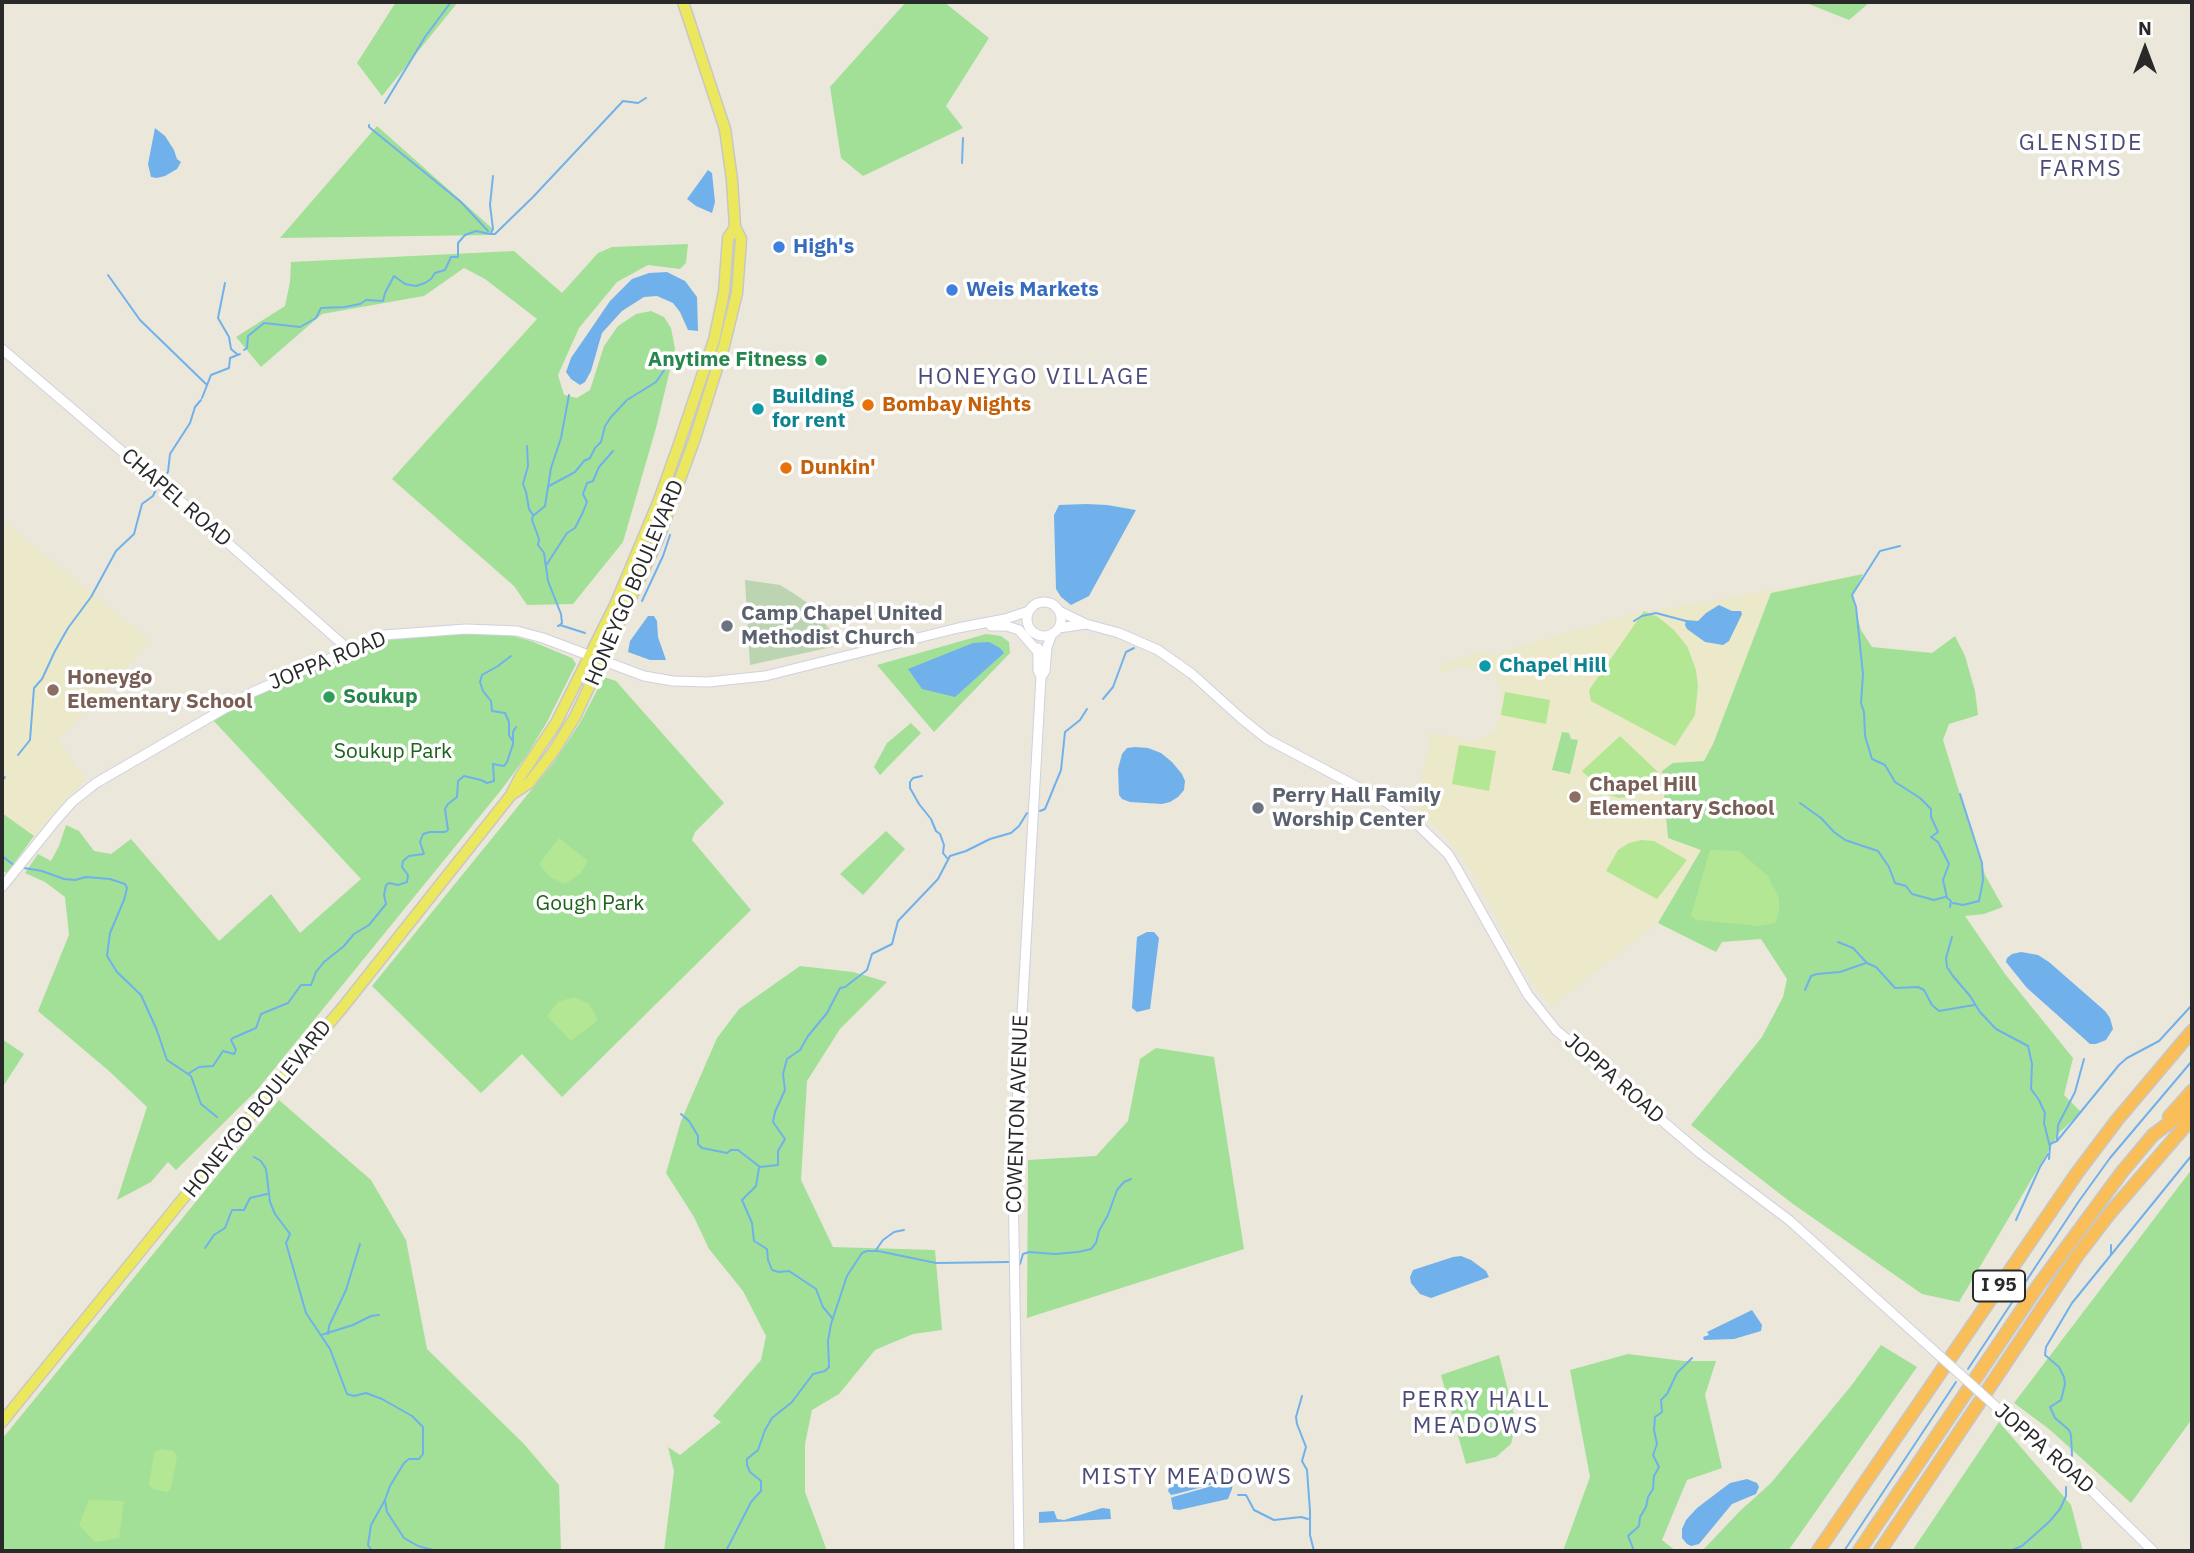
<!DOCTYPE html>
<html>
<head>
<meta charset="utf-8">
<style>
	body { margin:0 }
	#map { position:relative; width:2194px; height:1553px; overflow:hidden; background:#ebe7db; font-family:"IBM Plex Sans",sans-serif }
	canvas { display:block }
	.frame { position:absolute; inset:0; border:4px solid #292929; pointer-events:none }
	.north { position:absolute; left:2110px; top:14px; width:70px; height:70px; -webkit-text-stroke:5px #fff; paint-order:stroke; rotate:0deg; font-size:19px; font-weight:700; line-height:28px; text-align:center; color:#292929 }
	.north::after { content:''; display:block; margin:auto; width:24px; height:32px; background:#292929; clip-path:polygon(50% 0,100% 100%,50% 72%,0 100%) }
</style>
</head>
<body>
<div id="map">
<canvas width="2194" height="1553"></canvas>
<div class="frame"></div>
<div class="north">N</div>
</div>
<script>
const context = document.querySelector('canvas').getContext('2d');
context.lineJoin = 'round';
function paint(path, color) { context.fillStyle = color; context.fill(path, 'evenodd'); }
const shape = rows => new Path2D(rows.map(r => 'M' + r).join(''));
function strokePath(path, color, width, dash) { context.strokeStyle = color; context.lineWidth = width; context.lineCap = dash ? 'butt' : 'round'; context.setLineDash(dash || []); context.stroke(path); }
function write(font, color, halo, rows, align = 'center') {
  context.font = font + ' "IBM Plex Sans",sans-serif'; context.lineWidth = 7; context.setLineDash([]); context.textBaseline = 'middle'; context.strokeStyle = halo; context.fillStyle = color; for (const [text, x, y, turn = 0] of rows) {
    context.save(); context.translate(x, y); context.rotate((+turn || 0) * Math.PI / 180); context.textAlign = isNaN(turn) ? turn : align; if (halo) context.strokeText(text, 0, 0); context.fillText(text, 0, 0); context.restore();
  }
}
paint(shape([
	[2,520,151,641,59,740,86,780,42,826,2,880],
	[1863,574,1658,923,1551,1006,1523,969,1475,877,1459,853,1437,827,1417,811,1416,805,1431,733,1474,741,1496,731,1502,697,1495,671,1459,666,1444,672,1439,671,1441,664,1481,652,1491,655,1628,615]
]), '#ece8ca');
paint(shape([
	[396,2,458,2,382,96,357,63],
	[906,2,944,2,989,38,946,106,963,128,863,176,841,158,830,87],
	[1804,2,1870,2,1849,20],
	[377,126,493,229,488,235,280,238],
	[688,244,686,263,680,269,648,265,617,282,579,328,558,375,564,395,577,398,590,390,604,346,618,326,636,314,651,311,664,317,671,328,675,349,656,428,623,542,573,604,527,605,514,586,392,479,537,319,485,279,464,268,424,296,322,314,261,367,236,337,285,306,290,282,291,262,514,251,562,293,598,253,612,247],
	[1863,574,1852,596,1861,630,1872,647,1932,653,1955,636,1965,656,1975,691,1978,715,1949,724,1943,740,1985,875,2003,907,1984,914,1965,916,2005,974,2073,1058,2064,1095,2081,1112,2059,1133,1959,1302,1922,1294,1793,1204,1691,1125,1762,1037,1783,997,1787,979,1761,939,1722,942,1716,952,1658,923,1701,850,1668,838,1662,771,1673,763,1704,761,1713,744,1771,593],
	[457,632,506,634,531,641,572,658,576,664,547,722,527,755,502,789,257,1090,176,1170,168,1162,151,1182,117,1200,147,1107,109,1071,38,1011,69,935,65,897,45,882,25,873,38,854,51,861,59,846,66,825,79,831,94,851,111,854,131,839,219,941,271,894,300,933,361,879,212,719,258,694,369,644,389,638],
	[986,634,1001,636,1009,642,1010,653,934,732,877,665],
	[604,677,616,681,724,803,695,832,692,840,751,910,562,1097,522,1054,481,1093,372,986,554,762,580,723],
	[911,723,921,733,880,775,874,767,887,743],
	[1562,732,1569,733,1571,739,1578,740,1570,774,1552,770],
	[2,813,34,836,7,873,2,871],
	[886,831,905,849,863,895,840,874],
	[800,966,853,972,887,982,840,1029,807,1081,801,1180,833,1247,935,1250,942,1330,913,1334,875,1350,839,1394,812,1410,805,1444,805,1492,826,1548,825,1551,664,1551,674,1471,668,1447,680,1455,721,1422,713,1416,761,1360,766,1336,743,1291,709,1249,694,1217,666,1173,681,1121,717,1038,739,1009],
	[2,1039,24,1054,2,1088],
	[1156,1048,1214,1057,1244,1249,1027,1318,1028,1160,1096,1156,1128,1121,1140,1059],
	[279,1100,371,1180,406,1240,427,1349,524,1444,559,1485,561,1551,2,1551,2,1439],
	[2192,1169,2192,1419,2131,1503,2049,1429,2014,1403],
	[1881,1345,1917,1367,1788,1551,1702,1551,1740,1511,1771,1483,1851,1386],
	[1628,1354,1684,1361,1716,1361,1705,1395,1722,1468,1687,1480,1662,1540,1676,1551,1563,1551,1590,1477,1570,1370],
	[1499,1355,1514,1414,1514,1431,1511,1444,1496,1457,1466,1464,1441,1375],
	[1999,1422,2071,1505,2083,1551,1912,1551]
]), '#a2e098');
paint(shape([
	[745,580,780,585,793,593,812,606,841,645,750,665]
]), '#bcd4b2');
paint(shape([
	[1644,611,1658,617,1674,630,1687,646,1696,670,1698,686,1695,715,1675,746,1591,701,1589,690],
	[1505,692,1550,700,1546,724,1501,715],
	[1620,736,1659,773,1645,789,1633,797,1619,798,1606,794,1582,771],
	[1459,745,1496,751,1489,791,1452,784],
	[559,838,588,861,580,874,565,884,550,877,539,864],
	[1641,840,1654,841,1687,860,1657,899,1606,871,1618,850,1629,843],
	[1710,850,1739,851,1767,875,1779,899,1779,912,1775,923,1759,926,1697,920,1691,916],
	[574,997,589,1004,598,1020,571,1041,547,1016,558,1002],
	[160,1449,173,1451,177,1456,171,1488,168,1492,153,1489,149,1485,154,1453],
	[89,1500,124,1501,119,1538,95,1542,79,1525]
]), '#b3e794');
paint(shape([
	[155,128,165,136,174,150,177,159,181,162,177,169,165,176,157,178,151,177,148,164],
	[708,170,712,173,715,202,712,213,696,206,687,199],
	[667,272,685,281,697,297,698,331,688,330,680,312,673,303,657,296,644,297,622,311,602,333,591,371,585,382,580,385,571,379,566,372,571,358,610,301,632,279,649,273],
	[1086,504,1107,505,1136,510,1089,596,1071,605,1061,597,1056,589,1054,515,1059,505],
	[1719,605,1732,611,1741,611,1742,614,1729,641,1723,645,1705,642,1687,629,1685,625,1686,620,1698,621,1706,613],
	[648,616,654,616,657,621,658,637,666,660,650,660,628,652,630,641],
	[989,642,1000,648,1004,653,955,697,922,689,908,669,973,643],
	[1135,747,1148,748,1161,753,1172,762,1182,774,1185,781,1184,790,1178,797,1170,802,1162,804,1130,802,1122,799,1119,795,1118,769,1122,754,1127,748],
	[1147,932,1154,932,1159,938,1150,1009,1137,1012,1132,1008,1137,937],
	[2021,952,2038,955,2049,962,2105,1011,2110,1018,2113,1029,2106,1040,2096,1044,2090,1044,2027,988,2006,962,2007,958,2012,954],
	[1461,1256,1471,1260,1486,1271,1489,1277,1431,1298,1420,1294,1411,1283,1410,1277,1413,1270,1453,1257],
	[1752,1310,1762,1325,1761,1331,1734,1339,1704,1340,1703,1337,1709,1335,1707,1332],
	[1230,1468,1234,1469,1230,1477,1210,1485,1176,1494,1171,1495,1168,1491,1170,1485],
	[1230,1479,1233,1481,1232,1489,1228,1499,1179,1510,1173,1509,1171,1498,1173,1497,1212,1486],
	[1747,1479,1757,1483,1759,1487,1756,1494,1732,1504,1699,1544,1691,1546,1687,1544,1682,1538,1682,1529,1686,1520,1697,1508,1730,1483],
	[1102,1508,1110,1509,1111,1519,1039,1523,1039,1512,1054,1511,1057,1519,1064,1520]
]), '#70b1eb');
strokePath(shape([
	[385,103,425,37,451,2],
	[369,125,369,127,461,202,488,231],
	[962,163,963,138],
	[491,233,493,229,490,205,493,176],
	[491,234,495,234,533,197,623,101,638,103,646,98],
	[108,275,140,320,207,385],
	[225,283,218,318,229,337,231,349,238,355],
	[244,350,247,348,248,336,264,323,300,327,316,318,321,308,345,307,360,304,366,300,383,301,385,293,394,276,405,284,416,286,425,283,431,279,435,273,445,270,451,257,458,257,458,243,465,235,476,231,490,234],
	[202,398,211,375,229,368,230,358,240,354],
	[527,446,528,466,523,484,526,492,529,509,533,515,532,520,539,539,538,545,544,553,548,581,561,614,562,623,560,625],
	[161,481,168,472,170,454,190,423,195,407,201,400],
	[549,486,575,472,584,461,590,458,595,448,601,442,605,426,611,417,627,400,656,382,676,353],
	[534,515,545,506,551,468,561,438,569,395],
	[1900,546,1880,551,1852,595,1856,607,1863,674,1861,703,1864,712,1865,736,1872,759,1885,765,1895,782,1920,798,1931,809,1931,817,1938,832,1931,837,1938,842,1949,864,1943,880,1947,898,1951,901,1950,907],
	[547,564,567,533,575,528,583,512,587,502,583,494,587,483,593,481,599,467,613,451],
	[642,601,663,556,670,535],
	[1634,621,1642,616,1656,613,1686,621],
	[558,626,560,625,585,633],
	[511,656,498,666,482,675,480,682,483,691,491,701,492,711,505,713,509,722,509,735,512,740],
	[1103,699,1113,687,1126,652,1134,648],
	[18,755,30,740,34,688,42,679,55,651,68,628,91,597,116,551,134,534,142,504,153,496,157,487],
	[922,776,913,778,910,782,910,788,919,804,931,819,936,831,940,834,944,845,943,853,947,858],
	[2,781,5,777],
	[1800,803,1821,818,1834,832,1845,840,1878,851,1889,867,1895,883,1906,886,1912,894,1934,900,1945,897],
	[1040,811,1045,809,1061,770,1065,732,1080,720,1087,709],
	[2,856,15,866],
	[24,868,42,871,64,879,75,880,86,877,110,879,125,884,127,888,124,900,110,933,107,956,117,972,141,995,156,1028,167,1060,191,1076,201,1104,217,1117],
	[1953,903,1963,905,1979,901,1983,880,1982,863,1960,794],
	[1952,937,1946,958,1947,967,1953,976,1970,996,1980,1012,1996,1029,2028,1046,2032,1064,2031,1089,2039,1100,2045,1113,2044,1123,2050,1147,2049,1159],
	[1838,942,1853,948,1867,963,1876,967,1895,988,1918,987,1924,990,1932,1005,1939,1011,1974,1005],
	[1805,990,1811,976,1817,974,1840,972,1866,963],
	[188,1074,199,1067,213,1066,223,1051,234,1054,236,1050,231,1040,233,1038,256,1028,261,1014,288,1003,301,985,311,985,316,972,324,962,344,946,354,934,369,925,386,904,384,895,386,885,389,883,398,885,407,882,408,875,402,867,403,861,409,856,424,854,420,842,423,834,430,832,445,832,448,830,445,809,448,804,457,797,458,781,464,776,481,780,487,783,494,781,493,764,504,766,507,762,513,744,513,732,516,727],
	[681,1114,689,1121,698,1136,698,1144,702,1148,727,1153,731,1150,738,1150,760,1167,778,1165,778,1151,785,1139,773,1122,775,1112,785,1090,783,1074,787,1059,800,1050,808,1036,827,1013,840,988,845,987,867,970,872,954,892,944,898,921,938,879,950,856,966,851,990,839,1011,833,1019,826,1027,813],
	[2057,1140,2058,1125,2075,1092,2084,1059],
	[2050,1144,2057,1141,2119,1065,2127,1058,2159,1041,2192,1005],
	[254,1157,261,1161,266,1169,270,1202,275,1214,290,1234,286,1243,306,1313,330,1349,347,1394,354,1396,366,1393,382,1399,412,1416,423,1427,423,1454,419,1459,409,1459,404,1463,390,1486,385,1500,371,1525,368,1545,372,1551],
	[759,1168,756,1186,742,1200,752,1223,754,1241,767,1249,768,1260,772,1270,779,1272,789,1271,816,1289,823,1307,833,1319],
	[2016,1220,2040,1167,2048,1154],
	[2111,1245,2111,1255],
	[205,1248,214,1235,225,1228,232,1210,244,1210,250,1198,267,1194],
	[876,1250,883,1240,894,1232,904,1230],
	[1020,1264,1023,1254,1029,1252,1055,1254,1078,1252,1091,1249,1096,1243,1099,1231,1108,1215,1117,1190,1124,1182,1131,1179],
	[328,1334,329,1326,346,1290,360,1244],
	[321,1335,353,1325,371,1316,379,1315],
	[1968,1369,2079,1201,2110,1158,2192,1061],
	[1302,1396,1296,1417,1297,1424,1306,1447,1302,1461,1307,1470,1310,1511,1310,1535,1314,1551],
	[2072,1456,2071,1435,2069,1430,2055,1418,2050,1407,2061,1400,2065,1384,2064,1377,2059,1367,2045,1355,2046,1347,2072,1303,2192,1155],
	[1238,1495,1246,1495,1254,1510,1274,1520,1301,1517,1308,1519],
	[385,1501,387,1512,404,1538,418,1546,437,1551],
	[726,1551,751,1502,761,1491,761,1481,750,1472,747,1465,747,1459,758,1450,765,1430,772,1418,792,1402,813,1374,825,1371,829,1367,828,1341,831,1324,847,1276,862,1253,867,1251,878,1251,936,1263,1009,1262],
	[1634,1551,1628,1536,1639,1526,1640,1517,1646,1507,1648,1497,1653,1489,1654,1476,1659,1467,1653,1455,1657,1444,1654,1430,1655,1417,1662,1412,1661,1400,1667,1394,1677,1373,1692,1358],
	[1844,1551,1956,1382],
	[2010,1551,2022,1546,2049,1522,2060,1509,2066,1496,2066,1487]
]), '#70b1eb', 2);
const minor = shape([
	[2,349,186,506,348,649],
	'1027 619a17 17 0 1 1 34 0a17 17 0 1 1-34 0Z',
	[1059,611,1086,624,1119,633,1158,650,1192,674,1242,719,1267,739,1386,802,1415,822,1448,854,1456,867,1528,995,1556,1030,1700,1153,1789,1220,1921,1339],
	[991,626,1007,626,1019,630,1038,652],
	[1059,628,1086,624],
	[1038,648,1038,670,1041,677],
	[2,887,57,819,72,802,96,783,253,692,384,635,466,629,517,631,543,638,644,676,673,681,708,682,765,676,958,628,1005,619,1029,611],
	[2004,1414,2084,1483,2153,1551],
	[1019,1551,1013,1175,1041,677,1045,671,1047,647,1052,634]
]);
const major = shape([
	[514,793,529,783,553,752,575,717,658,540,695,438,724,346,737,293,741,239,735,227,732,180,725,129,683,2],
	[2,1422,233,1137,343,1007,511,795,520,777,556,723,615,605,659,500,678,447,714,340,724,292,728,238,735,227]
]);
const highway = shape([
	[2169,1117,2192,1091],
	[1818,1551,2077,1173,2117,1120,2192,1031],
	[1859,1551,2038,1286,2122,1172,2153,1135,2192,1106],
	[1880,1551,2077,1256,2110,1213,2192,1118]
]);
strokePath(minor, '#d0d0e1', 11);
strokePath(major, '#c7c7c7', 13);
strokePath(highway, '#c7c7c7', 15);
strokePath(minor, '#fff', 9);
strokePath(major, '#ece85e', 10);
strokePath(highway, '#f9be57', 12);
const minorBridge = shape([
	[1921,1339,2004,1414]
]);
strokePath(minorBridge, '#d0d0e1', 11, []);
strokePath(minorBridge, '#fff', 9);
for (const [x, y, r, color] of [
	[779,247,7,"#3f7fe0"],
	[952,290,7,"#3f7fe0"],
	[821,360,7,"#2e9e5b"],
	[868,405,7,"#e8710a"],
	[758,409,7,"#0f9aa8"],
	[786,468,7,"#e8710a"],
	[727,626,7,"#6b7280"],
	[1485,666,7,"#0f9aa8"],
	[53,690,7,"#8d6e63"],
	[329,697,7,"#2e9e5b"],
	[1575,797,7,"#8d6e63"],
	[1258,808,7,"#6b7280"]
]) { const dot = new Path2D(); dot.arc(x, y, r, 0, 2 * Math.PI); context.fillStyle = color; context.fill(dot); strokePath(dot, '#fff', 2.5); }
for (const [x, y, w] of [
	[1999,1286,52]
]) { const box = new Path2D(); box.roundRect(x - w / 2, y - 15.5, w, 31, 5); context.fillStyle = '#fff'; context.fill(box); strokePath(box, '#292929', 2); }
write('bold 19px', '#292929', null, [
	["I 95",1999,1286]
]);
write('bold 21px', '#366cbe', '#fff', [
	["High's",793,247],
	["Weis Markets",966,290]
], 'left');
write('bold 21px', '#27864d', '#fff', [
	["Anytime Fitness",807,360],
	["Soukup",343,697,"left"]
], 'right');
write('bold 21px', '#0d838f', '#fff', [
	["Building",772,397],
	["for rent",772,421],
	["Chapel Hill",1499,666]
], 'left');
write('bold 21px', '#c56008', '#fff', [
	["Bombay Nights",882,405],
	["Dunkin'",800,468]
], 'left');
write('21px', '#292929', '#fff', [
	["CHAPEL ROAD",176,498,41],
	["HONEYGO BOULEVARD",635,583,-67],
	["JOPPA ROAD",328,661,-22],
	["JOPPA ROAD",1614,1079,41],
	["HONEYGO BOULEVARD",258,1109,-51],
	["COWENTON AVENUE",1018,1114,-88],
	["JOPPA ROAD",2044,1449,41]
]);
write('bold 21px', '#5b616d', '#fff', [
	["Camp Chapel United",741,614],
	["Methodist Church",741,638],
	["Perry Hall Family",1272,796],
	["Worship Center",1272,820]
], 'left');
write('bold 21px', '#785e54', '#fff', [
	["Honeygo",67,678],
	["Elementary School",67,702],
	["Chapel Hill",1589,785],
	["Elementary School",1589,809]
], 'left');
write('21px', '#1c631b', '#fff', [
	["Soukup Park",393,752],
	["Gough Park",590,904]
]);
context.letterSpacing = '2px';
write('23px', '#4c4b78', '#fff', [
	["GLENSIDE",2081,143],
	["FARMS",2081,169],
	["HONEYGO VILLAGE",1034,377],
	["PERRY HALL",1476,1400],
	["MEADOWS",1476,1426],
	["MISTY MEADOWS",1187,1477]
]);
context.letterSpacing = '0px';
</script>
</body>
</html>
